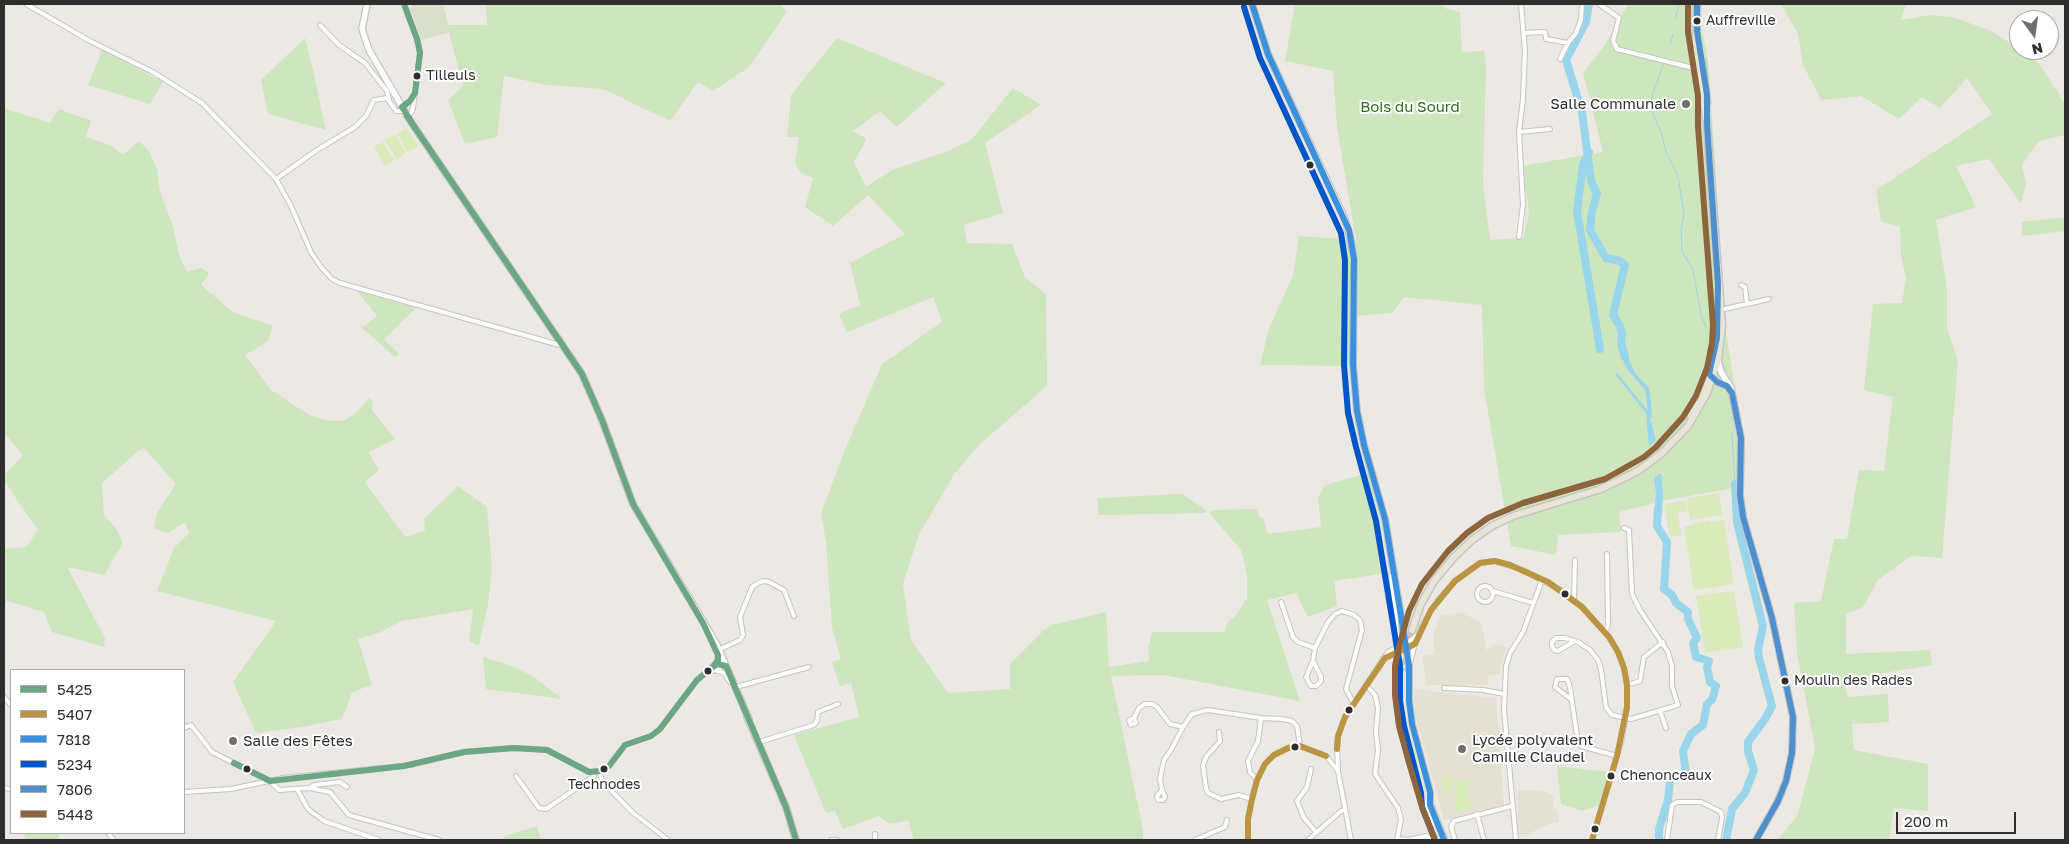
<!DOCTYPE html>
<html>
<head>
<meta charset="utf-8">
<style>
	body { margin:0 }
	#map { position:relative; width:2069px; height:844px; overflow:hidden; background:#ece8e4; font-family:"Golos Text",sans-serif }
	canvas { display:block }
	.frame { position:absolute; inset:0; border:5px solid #2e2e2e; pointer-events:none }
	.legend { position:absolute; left:10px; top:669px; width:175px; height:165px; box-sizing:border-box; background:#fff; border:1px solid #ababab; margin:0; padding:6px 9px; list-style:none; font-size:15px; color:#2e2e2e }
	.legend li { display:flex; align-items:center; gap:10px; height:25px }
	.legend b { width:25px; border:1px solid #ababab }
	.north { position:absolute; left:2009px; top:10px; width:50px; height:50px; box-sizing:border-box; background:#fff; border:1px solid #ababab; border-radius:50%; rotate:166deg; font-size:14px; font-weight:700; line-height:20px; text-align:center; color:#2e2e2e }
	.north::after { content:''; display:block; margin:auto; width:18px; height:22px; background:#706f6e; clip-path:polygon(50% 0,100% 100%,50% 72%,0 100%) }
	.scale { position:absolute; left:1896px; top:812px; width:120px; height:22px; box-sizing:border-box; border:2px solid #2e2e2e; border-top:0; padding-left:6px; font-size:15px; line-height:18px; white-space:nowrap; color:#2e2e2e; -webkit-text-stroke:4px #fff; paint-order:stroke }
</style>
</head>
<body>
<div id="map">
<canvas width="2069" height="844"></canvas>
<div class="frame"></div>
<ul class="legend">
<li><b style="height:6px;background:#6ba782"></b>5425</li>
<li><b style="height:6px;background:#bc9542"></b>5407</li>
<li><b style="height:6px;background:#3c91dc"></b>7818</li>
<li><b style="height:6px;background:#0055c8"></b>5234</li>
<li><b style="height:6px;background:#4d90cd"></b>7806</li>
<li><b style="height:6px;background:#8d653d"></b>5448</li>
</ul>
<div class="north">N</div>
<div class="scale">200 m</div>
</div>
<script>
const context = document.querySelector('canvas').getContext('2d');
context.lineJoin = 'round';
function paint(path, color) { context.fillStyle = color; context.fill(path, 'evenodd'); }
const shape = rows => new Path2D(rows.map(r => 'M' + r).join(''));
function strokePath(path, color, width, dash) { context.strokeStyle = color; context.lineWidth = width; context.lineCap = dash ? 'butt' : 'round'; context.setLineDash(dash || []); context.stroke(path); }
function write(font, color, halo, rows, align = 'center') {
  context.font = font + ' "Golos Text",sans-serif'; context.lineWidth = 4; context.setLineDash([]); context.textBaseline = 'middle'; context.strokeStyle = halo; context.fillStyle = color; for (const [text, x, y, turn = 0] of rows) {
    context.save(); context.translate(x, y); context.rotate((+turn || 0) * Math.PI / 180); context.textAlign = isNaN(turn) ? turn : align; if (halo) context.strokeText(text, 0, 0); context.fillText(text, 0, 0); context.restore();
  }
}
paint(shape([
	[1462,613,1481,622,1487,651,1493,644,1508,647,1502,657,1500,674,1488,676,1488,685,1426,685,1422,656,1434,654,1433,636,1440,615],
	[1413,689,1496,698,1504,805,1444,820,1415,714],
	[1517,790,1543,791,1553,795,1554,808,1558,810,1559,822,1549,824,1524,836,1519,834]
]), '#e6e0d3');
paint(shape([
	[486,4,780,4,787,12,748,68,713,91,698,82,670,121,603,89,547,85,504,76,497,137,465,144,448,100,463,86,447,25,487,25],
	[1295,4,1444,4,1444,8,1460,12,1462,52,1484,51,1486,67,1483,183,1490,240,1523,238,1529,211,1522,166,1603,152,1583,73,1605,45,1628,4,1694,4,1705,42,1709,70,1726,333,1745,448,1744,486,1662,501,1619,512,1621,532,1558,535,1556,555,1511,546,1484,388,1482,305,1404,297,1392,313,1351,316,1349,366,1260,365,1269,328,1293,276,1299,236,1356,240,1337,127,1333,71,1285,61],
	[1781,4,1906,4,1901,20,1930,15,1952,17,1989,30,2019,48,2019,50,2031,55,2043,69,2065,104,2065,135,2039,141,2022,165,2026,183,2021,204,1989,159,1956,166,1976,207,1936,220,1947,289,1947,328,1958,361,1942,558,1911,556,1878,580,1863,607,1846,614,1846,654,1930,650,1932,665,1843,680,1848,697,1888,694,1889,722,1852,724,1854,750,1928,764,1928,811,1894,808,1889,840,1778,840,1798,814,1815,748,1797,653,1794,603,1821,601,1834,539,1847,539,1859,470,1884,471,1893,397,1864,390,1873,304,1902,303,1906,278,1901,256,1900,227,1881,221,1876,190,1992,114,1967,78,1940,108,1922,97,1899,119,1861,96,1821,100,1803,65,1798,34],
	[305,38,313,70,326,130,268,114,261,80],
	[837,38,946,83,897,127,880,111,853,131,867,139,854,162,866,187,892,170,951,150,972,139,1013,88,1041,105,985,143,1003,213,964,225,967,243,1012,244,1025,277,1046,294,1047,386,981,443,955,473,919,534,903,584,911,640,948,693,1010,689,1010,664,1043,631,1052,625,1106,612,1109,667,1149,661,1148,648,1152,632,1224,632,1228,622,1235,617,1247,598,1247,574,1241,550,1209,513,1212,510,1257,509,1259,517,1263,518,1268,534,1321,527,1318,498,1325,485,1368,473,1380,520,1386,573,1334,581,1337,606,1308,617,1296,593,1267,600,1300,701,1163,675,1111,676,1143,830,1143,840,914,840,908,820,890,824,878,816,843,829,835,811,826,813,794,735,859,717,851,683,840,686,832,662,841,659,832,628,826,542,821,513,845,450,882,364,942,322,933,297,847,332,839,314,860,305,850,263,905,234,868,195,833,226,805,207,813,178,801,173,795,163,799,137,787,137,791,95],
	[102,50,163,82,150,104,88,85],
	[4,108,50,123,59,109,91,121,86,137,110,145,123,155,139,141,149,151,157,169,160,192,173,226,179,255,187,272,201,268,209,273,201,285,233,312,273,326,268,341,245,355,271,390,309,415,330,421,343,421,355,414,369,398,373,402,372,410,395,439,368,452,379,470,365,482,405,537,425,530,424,519,458,486,487,507,492,569,488,605,479,646,469,641,473,609,401,621,381,632,358,639,372,685,352,692,342,719,302,727,256,733,233,682,276,621,157,591,174,548,189,533,185,522,168,533,154,529,157,513,176,484,143,447,102,483,104,515,115,527,122,540,122,545,104,575,67,567,105,638,104,647,52,632,44,612,4,600,4,549,26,547,38,530,4,481,4,475,23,455,4,433],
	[2065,217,2065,231,2022,236,2022,222],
	[357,291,416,308,384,339,399,354,395,357,362,328,377,316],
	[1182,494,1206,510,1206,513,1099,515,1097,498],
	[483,657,511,666,533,676,562,699,486,689],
	[1557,766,1609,772,1600,806,1582,811,1561,804],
	[537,826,541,840,501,840,505,836],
	[25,833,59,833,59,840,24,840]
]), '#cee6be');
paint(shape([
	[411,4,443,4,450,32,421,40,415,21,409,8,412,7]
]), '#d8e0cc');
paint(shape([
	[406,128,418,146,408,152,397,134],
	[395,134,406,153,397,159,385,140],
	[383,142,394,160,385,166,374,147],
	[1719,493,1723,515,1690,520,1687,498],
	[1686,501,1688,511,1678,513,1681,535,1670,537,1664,504],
	[1709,520,1710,522,1724,520,1734,583,1709,589,1708,587,1694,590,1684,527],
	[1734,591,1743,647,1705,653,1696,596],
	[1451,776,1452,793,1442,794,1441,777],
	[1468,780,1470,810,1456,811,1454,781]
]), '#d9eabb');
paint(shape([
	[1625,346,1624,350,1635,373,1648,387,1650,392,1652,417,1650,418,1656,440,1649,446,1646,413,1615,374,1617,373,1648,411,1645,390,1627,369,1618,349],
	[1661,473,1663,492,1662,515,1659,518,1654,517,1656,494,1654,478]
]), '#99d6ec');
strokePath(shape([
	[1676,18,1679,4],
	[1670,45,1673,34],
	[1664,62,1649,105,1662,135,1665,149,1678,176,1684,213,1681,230,1682,251,1693,270,1701,315,1706,327],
	[1732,433,1735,484]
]), '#99d6ec', 1);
strokePath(shape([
	[1589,4,1586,22,1566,60,1582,112,1591,181,1597,194,1592,211,1590,230,1606,258,1620,261,1625,265,1613,315,1620,326,1622,334,1621,343,1625,357],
	[1589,152,1583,164,1577,211,1600,349],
	[1658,508,1657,526,1667,542,1664,589,1672,595,1676,603,1688,612,1688,619,1697,638,1693,643,1696,657,1709,661,1707,667,1710,682,1716,686,1712,700,1707,704,1703,725,1691,734,1683,751,1686,775,1670,780,1668,800,1659,829,1659,840],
	[1726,840,1732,809,1745,793,1754,770,1748,751,1748,742,1765,719,1772,706,1759,658,1758,650,1763,626,1737,522,1735,484]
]), '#99d6ec', 8);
strokePath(shape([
	[1404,674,1406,654,1412,630]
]), '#c6c3c0', 6, [6, 3]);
const street = shape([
	[26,4,90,41,153,72,202,103,276,179,291,206,311,252,321,267,332,279,340,283,563,346],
	[404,4,417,39,420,53,413,108,411,113,407,116],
	[1599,4,1619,18,1613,41,1617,49,1701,70],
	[320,25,339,45,365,63,387,91,389,99],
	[1524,33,1545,32,1546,39,1568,43],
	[1560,59,1568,43,1576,33,1581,19,1582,4],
	[402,107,410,101,414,95],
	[1519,132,1550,129],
	[276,179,317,150,355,127,366,116,374,100,387,98,396,111,404,111],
	[1519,237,1523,205,1519,132,1523,99,1525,51,1521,4],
	[1741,285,1745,287,1747,304],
	[1720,310,1769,299],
	'1477 594a8 8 0 1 1 16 0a8 8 0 1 1-16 0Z',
	[1493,591,1533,603],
	[1574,601,1575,560],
	[1281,602,1293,637,1298,642,1315,648],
	[1605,632,1608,626,1607,554],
	[1575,641,1558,651,1554,650,1552,646,1552,642,1556,638,1565,638,1575,641,1578,642,1590,650,1598,660,1601,669,1606,707,1612,715,1631,719,1678,705,1672,686,1672,666,1668,652,1640,610,1632,594,1629,530,1624,528],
	[716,651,740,640,743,635,740,617,752,587,758,583,764,581,769,582,784,590,794,616],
	[1385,658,1415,644,1424,622,1438,600,1455,581,1480,563,1495,561,1523,570,1561,590,1582,607,1609,637,1618,652,1624,668,1627,685,1627,707,1622,738,1592,840],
	[1313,661,1321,677,1321,681,1316,686,1311,686,1306,677,1313,661,1315,648,1328,622,1335,614,1342,611,1354,615,1360,620,1362,630,1346,689,1354,704],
	[1410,663,1415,644],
	[715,670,724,673,730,682],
	[709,672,720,668,724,662],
	[1366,685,1375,695,1378,708,1376,732,1378,750,1375,774,1398,808,1401,819,1397,840],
	[1627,685,1640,681,1644,657,1663,642],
	[736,687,809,667],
	[1444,688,1483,690,1504,694],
	[4,697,11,705],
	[1572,700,1555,687,1557,679,1567,679,1569,684,1570,688,1578,742,1581,746,1617,756],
	[1660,711,1666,728],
	[1134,718,1136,723,1131,725,1129,720,1134,718,1139,708,1145,704,1152,704,1157,707,1170,724,1183,727],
	[184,728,191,725,212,752,270,781,279,790,309,788,330,792,349,815,439,840],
	[1219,732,1220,741,1206,757,1203,765,1206,788,1208,793,1221,799,1239,795,1252,799],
	[759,742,814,725,817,721,818,712,838,704],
	[1311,769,1307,787,1297,801,1304,818,1316,832],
	[1338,769,1337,749,1338,736,1345,717,1388,652,1410,641,1417,635],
	[599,772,603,782,632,812,668,840],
	[516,776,539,808,546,809,593,777,595,772],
	[1257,780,1250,772,1248,761,1258,741,1261,718],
	[4,788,11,789],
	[309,788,314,785,340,782,347,787],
	[297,789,308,809,324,821,379,840],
	[1162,790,1165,797,1163,800,1158,800,1157,796,1162,790,1160,779,1164,760,1171,750,1183,727,1192,714,1208,710,1261,718,1283,719,1292,721,1297,726,1300,746],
	[184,792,231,789,283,778,410,765,464,752,514,748,547,750,589,772,601,771,609,766,625,745,651,736,660,729,697,680,716,663,718,655],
	[1477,814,1484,840],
	[108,833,114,840],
	[1401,839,1409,840,1426,836,1432,840],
	[831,840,837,840],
	[875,840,875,834],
	[1195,840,1225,827,1227,820],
	[1248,840,1248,819,1252,799,1257,780,1265,764,1274,755,1288,748,1300,746,1326,756,1338,771,1351,840],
	[1308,840,1341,811,1345,810],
	[1455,840,1451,827,1454,821,1512,806],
	[1516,840,1504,710,1506,666,1510,653,1523,632,1542,580],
	[1667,840,1672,805,1677,802,1701,802,1721,812,1722,818,1718,840]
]);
const secondary = shape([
	[367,4,362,29,369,50,411,122,582,374,602,420,633,504,716,643,749,719],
	[1252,4,1268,54,1344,217,1350,236,1354,259,1353,365,1357,411,1364,445,1385,519,1409,665,1409,701,1412,724,1430,792,1430,800],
	[1718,362,1721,372,1731,388,1741,438,1740,495,1743,517,1772,618,1793,717,1792,753,1786,781,1778,801,1756,840],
	[1711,375,1717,382,1727,386,1731,391],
	[1392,576,1397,647,1398,694,1403,727,1415,771,1436,833],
	[747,717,786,807,796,840]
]);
const primary = shape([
	[1702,61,1707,103],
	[1690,415,1701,395,1712,366,1716,348,1718,313],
	[1412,630,1421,604,1434,581,1454,557,1472,540,1492,526,1513,516,1601,489,1638,471,1662,453,1688,426,1707,393,1718,360,1722,325,1707,125,1696,44,1697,4],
	[1404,674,1405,706,1413,745,1430,805,1444,840],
	[1436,828,1439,840]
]);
strokePath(street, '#c5c4c5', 6);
strokePath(secondary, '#c5c4c5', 8);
strokePath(primary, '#c6c5c4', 9);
strokePath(street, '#fcfcfb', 4);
strokePath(secondary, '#fcfcfb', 5.5);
strokePath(primary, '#e8e4d6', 6);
strokePath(shape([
	[404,4,417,39,420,53,415,93,410,101,402,107,411,121],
	[708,671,717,664,726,666,786,807,796,840],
	[234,763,270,781],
	[270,781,404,766,464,752,514,748,547,750,589,772,601,771,609,766,625,745,651,736,660,729,697,680,713,667,718,660,718,655,703,623,633,504,602,420,582,374,407,116]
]), '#6ba782', 6);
strokePath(shape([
	[1337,749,1338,736,1345,717,1385,658,1415,644,1431,610,1455,581,1480,563,1495,561,1510,565,1548,582,1582,607,1609,637,1618,652,1624,668,1627,685,1627,707,1617,756,1592,840],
	[1248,840,1248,819,1252,799,1257,780,1265,764,1274,755,1288,748,1300,746,1326,756]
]), '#bc9542', 6);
strokePath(shape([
	[1252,4,1268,54,1349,230,1354,259,1353,365,1357,411,1364,445,1385,519,1409,665,1409,701,1412,724,1430,792,1430,805,1444,840]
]), '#3c91dc', 6);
strokePath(shape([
	[1244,7,1260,58,1341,233,1345,260,1344,365,1348,413,1356,447,1376,521,1400,666,1400,701,1404,726,1421,793,1422,807,1435,840]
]), '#0055c8', 6);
strokePath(shape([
	[1697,4,1697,31,1707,95,1707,125,1718,283,1717,338,1709,374,1717,382,1727,386,1732,393,1741,438,1740,495,1743,517,1772,618,1793,717,1792,753,1786,781,1778,801,1756,840]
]), '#4d90cd', 6);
strokePath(shape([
	[1435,840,1422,807,1409,763,1399,726,1395,695,1395,666,1400,643,1409,611,1422,584,1448,551,1467,533,1488,518,1523,503,1605,479,1644,457,1656,447,1683,417,1696,396,1707,368,1712,343,1713,325,1698,126,1698,96,1688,32,1688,4]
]), '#8d653d', 6);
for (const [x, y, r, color] of [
	[1697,21,4.5,"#2e2e2e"],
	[417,76,4.5,"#2e2e2e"],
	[1686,104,5,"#706f6e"],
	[1310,165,4.5,"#2e2e2e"],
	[1565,594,4.5,"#2e2e2e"],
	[708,671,4.5,"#2e2e2e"],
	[1785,681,4.5,"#2e2e2e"],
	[1349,710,4.5,"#2e2e2e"],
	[233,741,5,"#706f6e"],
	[1295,747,4.5,"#2e2e2e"],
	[1462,749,5,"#706f6e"],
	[247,769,4.5,"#2e2e2e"],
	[604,769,4.5,"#2e2e2e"],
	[1611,776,4.5,"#2e2e2e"],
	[1595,829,4.5,"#2e2e2e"]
]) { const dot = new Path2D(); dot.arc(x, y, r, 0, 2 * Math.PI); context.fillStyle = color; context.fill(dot); strokePath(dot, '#fff', 2); }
write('14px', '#2e2e2e', '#fff', [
	["Auffreville",1706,21],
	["Tilleuls",426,76],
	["Moulin des Rades",1794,681],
	["Chenonceaux",1620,776],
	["Technodes",604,785,"center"]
], 'left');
write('15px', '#2e2e2e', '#fff', [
	["Salle Communale",1676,104,"right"],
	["Lycée polyvalent",1472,740],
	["Camille Claudel",1472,757],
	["Salle des Fêtes",243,741]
], 'left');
write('15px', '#2c6e1b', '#fff', [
	["Bois du Sourd",1410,107]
]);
</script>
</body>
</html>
